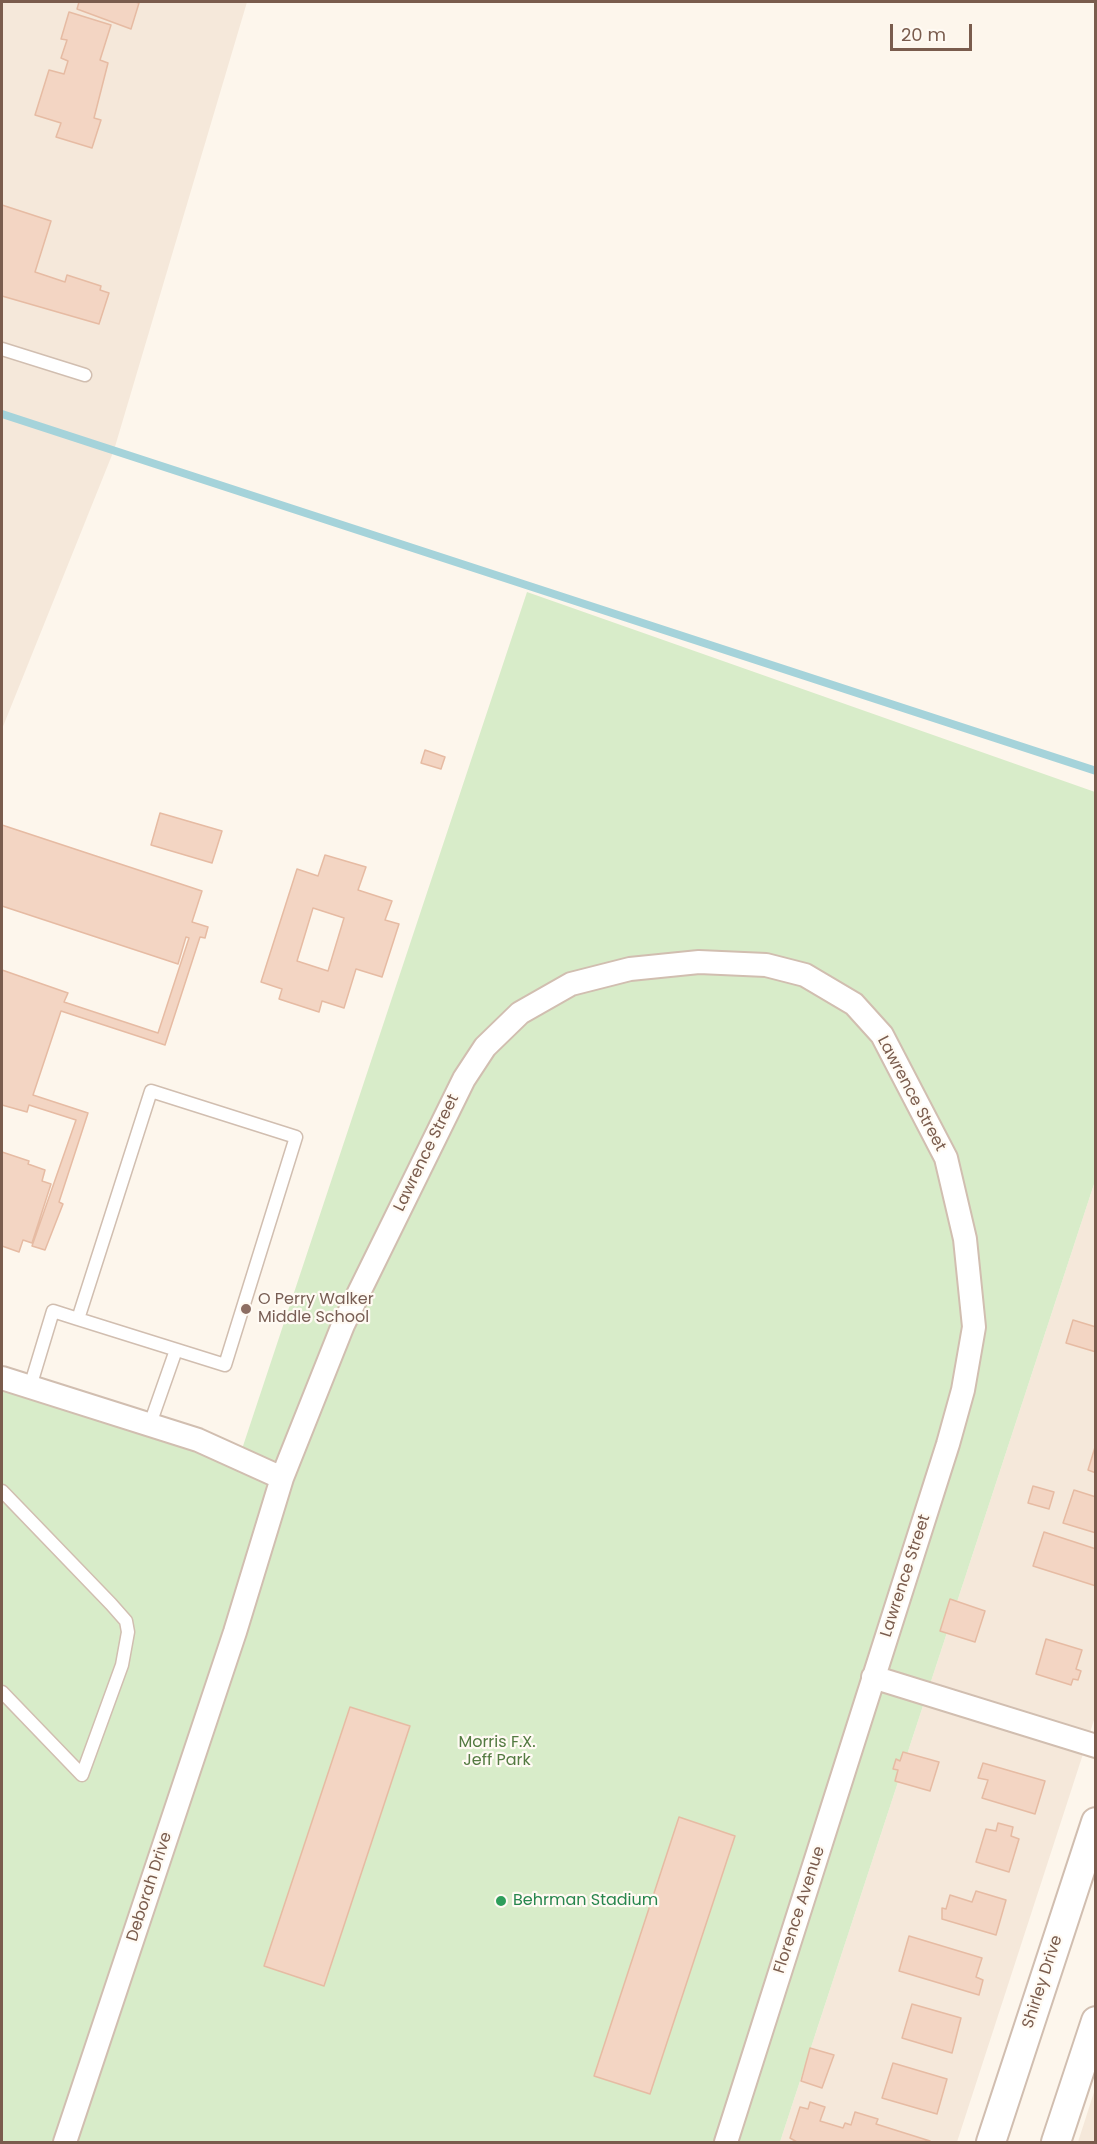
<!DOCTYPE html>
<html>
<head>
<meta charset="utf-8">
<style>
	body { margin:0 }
	#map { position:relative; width:1097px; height:2144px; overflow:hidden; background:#fdf6ec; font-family:Poppins,sans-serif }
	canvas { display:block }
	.frame { position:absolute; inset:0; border:3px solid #7a5c4d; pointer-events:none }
	.scale { position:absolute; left:890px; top:24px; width:82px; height:27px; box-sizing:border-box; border:3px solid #7a5c4d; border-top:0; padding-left:8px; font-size:18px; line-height:21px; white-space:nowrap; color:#7a5c4d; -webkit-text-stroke:4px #fffaf3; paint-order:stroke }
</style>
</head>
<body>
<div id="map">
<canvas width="1097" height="2144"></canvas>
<div class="frame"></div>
<div class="scale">20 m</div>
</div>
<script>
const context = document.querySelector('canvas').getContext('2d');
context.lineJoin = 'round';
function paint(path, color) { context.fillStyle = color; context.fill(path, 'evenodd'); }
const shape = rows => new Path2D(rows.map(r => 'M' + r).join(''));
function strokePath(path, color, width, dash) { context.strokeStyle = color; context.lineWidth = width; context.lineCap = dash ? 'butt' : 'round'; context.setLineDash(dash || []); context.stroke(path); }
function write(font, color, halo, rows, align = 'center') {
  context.font = font + ' Poppins,sans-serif'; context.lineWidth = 4.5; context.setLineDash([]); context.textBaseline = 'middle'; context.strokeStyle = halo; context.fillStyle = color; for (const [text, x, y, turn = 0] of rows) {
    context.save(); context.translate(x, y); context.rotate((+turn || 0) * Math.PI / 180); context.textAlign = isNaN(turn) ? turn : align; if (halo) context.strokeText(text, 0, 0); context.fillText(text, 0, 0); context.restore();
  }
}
paint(shape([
	[2,2,247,2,114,450,2,729],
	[1095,1181,1095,1717,957,2142,780,2142],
	[1095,2089,1095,2142,1078,2142]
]), '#f5e8da');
paint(shape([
	[527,592,1095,792,1095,1181,780,2142,2,2142,2,1381,239,1458]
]), '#d8ecc9');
strokePath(shape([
	[2,414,1096,771]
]), '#a5d3da', 8);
const building = shape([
	[79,2,135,2,139,3,131,29,77,9,79,2],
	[69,12,111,25,100,60,108,63,94,118,101,120,92,148,56,137,61,123,35,115,49,70,64,74,68,61,61,58,67,40,61,39,69,12],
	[2,205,51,221,35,272,65,282,67,275,101,286,100,290,109,293,99,324,2,296,2,205],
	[425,750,445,757,441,769,421,763,425,750],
	[160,813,222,831,212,863,151,845,160,813],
	[2,825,202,891,192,922,208,927,205,938,200,937,165,1045,61,1011,33,1095,88,1113,59,1202,63,1204,45,1250,32,1246,76,1120,29,1105,27,1112,2,1105,2,970,68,993,64,1002,158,1033,189,938,186,937,178,964,2,906,2,825],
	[325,855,366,867,358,890,392,901,385,920,399,924,382,977,356,969,344,1008,322,1001,319,1012,279,999,282,989,261,982,297,869,318,876,325,855],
	[313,908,344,918,328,971,297,961,313,908],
	[2,1152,29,1161,28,1164,45,1170,42,1181,51,1184,32,1243,23,1240,19,1252,2,1246,2,1152],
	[1073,1320,1096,1327,1096,1352,1066,1343,1073,1320],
	[1096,1444,1096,1473,1088,1470,1096,1444],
	[1033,1486,1054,1492,1049,1509,1028,1503,1033,1486],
	[1074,1490,1096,1497,1096,1533,1063,1523,1074,1490],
	[1044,1532,1096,1549,1096,1586,1033,1566,1044,1532],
	[950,1599,985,1611,975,1642,940,1631,950,1599],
	[1046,1639,1082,1650,1076,1669,1081,1671,1078,1680,1073,1679,1071,1685,1036,1674,1046,1639],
	[350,1707,410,1726,324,1986,264,1966,350,1707],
	[903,1752,939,1762,930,1791,895,1781,898,1770,893,1769,896,1759,900,1761,903,1752],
	[983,1763,1045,1781,1035,1814,982,1798,988,1780,978,1778,983,1763],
	[679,1817,735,1836,650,2094,594,2076,679,1817],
	[998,1823,1013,1827,1011,1836,1019,1839,1009,1872,976,1862,986,1829,996,1831,998,1823],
	[976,1891,1006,1900,996,1935,942,1919,942,1908,946,1909,950,1895,972,1902,976,1891],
	[909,1936,982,1958,976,1977,983,1980,979,1995,899,1971,909,1936],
	[912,2004,961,2018,952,2053,902,2038,912,2004],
	[810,2048,834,2055,822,2088,801,2081,810,2048],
	[893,2063,947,2079,937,2114,882,2098,893,2063],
	[810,2102,825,2107,820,2121,843,2128,845,2123,851,2125,855,2112,878,2119,876,2124,930,2141,797,2142,790,2138,800,2107,808,2109,810,2102]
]);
paint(building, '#f3d5c3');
strokePath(building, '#e6bba3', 1.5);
const service = shape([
	[2,349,85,375],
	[151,1091,296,1137,225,1365,78,1319,151,1091],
	[30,1387,53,1311,78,1319],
	[150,1424,176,1350],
	[2,1491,111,1604,126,1621,128,1632,122,1665,82,1775,2,1692]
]);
const minor = shape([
	[2,1378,198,1440,282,1478],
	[873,1677,1096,1746],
	[65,2142,235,1632,282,1478,343,1325,464,1079,485,1047,520,1013,571,984,630,969,699,962,766,965,805,975,854,1004,882,1035,946,1158,965,1239,974,1327,963,1390,948,1444,726,2142]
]);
const tertiary = shape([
	[991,2142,1096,1822],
	[1056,2142,1096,2021]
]);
strokePath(service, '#d1beb0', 15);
strokePath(minor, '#d1beb0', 26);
strokePath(tertiary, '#d1beb0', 32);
strokePath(service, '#fff', 12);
strokePath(minor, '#fff', 22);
strokePath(tertiary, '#fff', 28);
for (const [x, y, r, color] of [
	[246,1309,6,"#8d6e63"],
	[501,1901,6,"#2e9e5b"]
]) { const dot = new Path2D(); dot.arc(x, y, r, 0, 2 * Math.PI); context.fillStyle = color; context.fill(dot); strokePath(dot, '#fffaf3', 2); }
write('16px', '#7a5c4d', '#fffaf3', [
	["Lawrence Street",911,1094,62],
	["Lawrence Street",427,1153,-64],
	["Lawrence Street",906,1576,-72],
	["Deborah Drive",150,1887,-72],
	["Florence Avenue",800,1910,-72],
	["Shirley Drive",1043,1982,-72]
]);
write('16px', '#785e54', '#fffaf3', [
	["O Perry Walker",258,1300],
	["Middle School",258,1318]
], 'left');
write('16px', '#537a41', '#fffaf3', [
	["Morris F.X.",497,1743],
	["Jeff Park",497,1761]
]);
write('16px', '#27864d', '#fffaf3', [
	["Behrman Stadium",513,1901]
], 'left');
</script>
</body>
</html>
